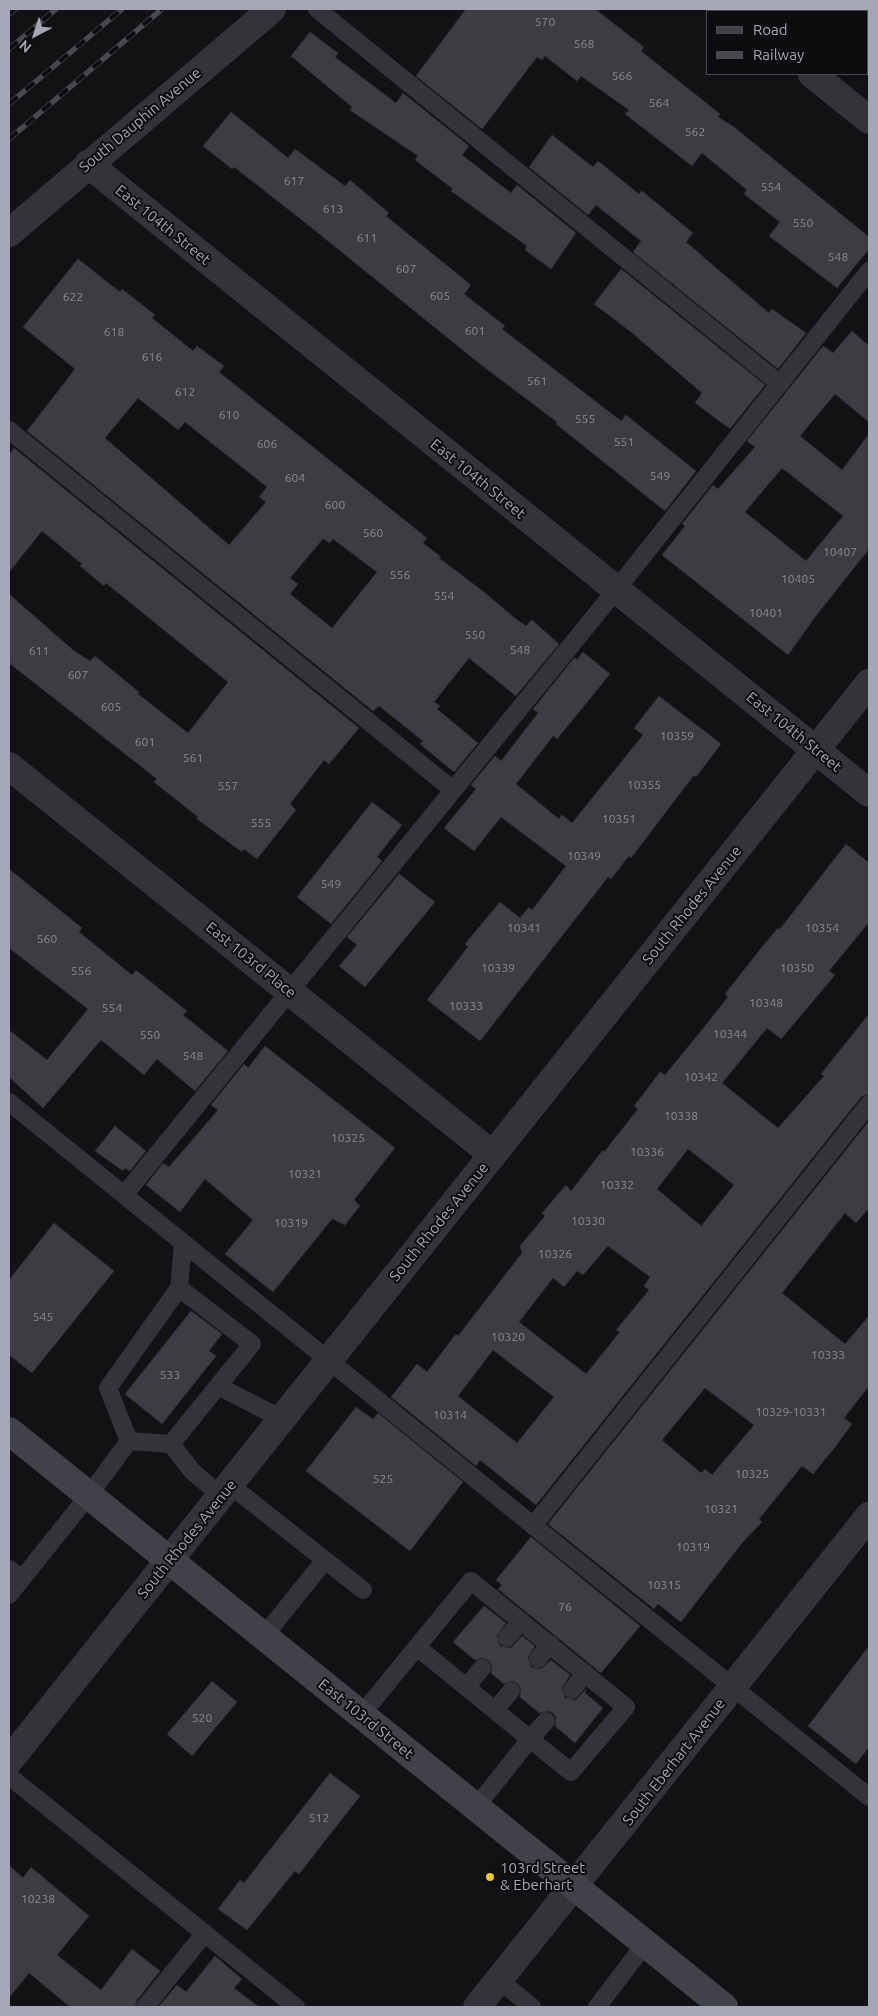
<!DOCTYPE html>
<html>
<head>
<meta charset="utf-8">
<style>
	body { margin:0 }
	#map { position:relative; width:878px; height:2016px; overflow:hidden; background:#121214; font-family:Ubuntu,sans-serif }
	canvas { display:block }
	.frame { position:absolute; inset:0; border:10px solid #a4a7b4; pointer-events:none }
	.legend { position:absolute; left:706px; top:10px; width:162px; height:65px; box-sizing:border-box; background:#0d0d0f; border:1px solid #494b51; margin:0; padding:6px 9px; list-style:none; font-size:15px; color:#a4a7b4 }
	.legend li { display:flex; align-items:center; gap:10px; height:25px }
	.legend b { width:25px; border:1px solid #494b51 }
	.north { position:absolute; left:10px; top:10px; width:50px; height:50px; -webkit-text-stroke:4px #0d0d0f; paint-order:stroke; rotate:220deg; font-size:14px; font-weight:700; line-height:20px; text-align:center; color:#a4a7b4 }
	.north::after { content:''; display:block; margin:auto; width:18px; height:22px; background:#a4a7b4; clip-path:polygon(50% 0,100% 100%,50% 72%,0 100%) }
</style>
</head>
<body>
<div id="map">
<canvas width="878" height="2016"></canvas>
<div class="frame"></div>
<ul class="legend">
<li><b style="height:6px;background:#414249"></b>Road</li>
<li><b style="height:6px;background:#484950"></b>Railway</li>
</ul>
<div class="north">N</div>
</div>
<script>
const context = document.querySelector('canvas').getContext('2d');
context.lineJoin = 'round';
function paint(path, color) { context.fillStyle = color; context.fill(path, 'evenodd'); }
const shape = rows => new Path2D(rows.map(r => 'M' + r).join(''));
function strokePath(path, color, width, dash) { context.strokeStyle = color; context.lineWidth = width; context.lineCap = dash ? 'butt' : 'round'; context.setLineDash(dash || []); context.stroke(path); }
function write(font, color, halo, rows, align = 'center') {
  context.font = font + ' Ubuntu,sans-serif'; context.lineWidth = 4; context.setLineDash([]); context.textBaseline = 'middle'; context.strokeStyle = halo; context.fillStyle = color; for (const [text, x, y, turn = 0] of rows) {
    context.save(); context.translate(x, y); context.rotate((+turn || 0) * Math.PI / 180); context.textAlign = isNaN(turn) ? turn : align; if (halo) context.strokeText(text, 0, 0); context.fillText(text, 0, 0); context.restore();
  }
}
const building = shape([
	[466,9,595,9,644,47,641,51,720,114,718,117,734,127,869,237,869,249,837,288,769,236,780,222,744,194,747,190,702,153,692,166,625,114,629,110,581,76,577,81,545,56,542,60,537,57,482,129,416,76,466,9],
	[310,32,338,53,335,57,396,103,403,93,469,146,462,155,511,193,517,185,576,233,551,269,525,250,527,246,451,191,453,189,415,160,418,156,350,110,352,107,291,56,310,32],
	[231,112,288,158,295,149,345,186,350,180,389,213,386,216,471,285,464,294,505,326,502,329,621,421,626,415,696,471,665,511,556,424,557,422,480,364,302,220,234,167,232,169,203,146,231,112],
	[552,135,593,167,598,161,639,194,642,191,693,233,686,242,722,273,769,313,772,309,806,333,778,369,633,252,641,241,596,205,588,215,529,167,552,135],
	[78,259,120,292,122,289,155,315,152,318,193,351,197,346,224,366,219,372,427,538,423,543,441,557,439,558,484,592,516,619,526,626,532,620,559,644,516,696,469,658,434,702,440,706,437,709,478,743,454,772,420,744,423,741,379,706,373,711,27,431,75,369,23,327,78,259],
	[138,398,178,430,185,422,267,487,259,497,266,502,229,545,105,438,138,398],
	[323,539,330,543,333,539,377,572,332,628,290,594,298,584,290,578,323,539],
	[621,269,765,385,730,429,695,403,702,393,631,332,594,304,621,269],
	[852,331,869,346,869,422,835,394,800,436,842,470,869,434,869,549,815,617,788,655,662,555,685,526,682,524,713,485,718,489,755,447,747,441,823,346,833,353,852,331],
	[782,468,843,516,806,561,745,512,782,468],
	[14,448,359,728,329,764,324,760,290,804,296,810,257,859,244,849,242,852,197,819,198,817,154,782,157,779,9,663,9,594,73,650,90,661,95,656,139,692,138,694,188,733,228,682,106,583,104,586,80,566,82,564,42,531,9,572,9,455,14,448],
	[583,652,610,674,557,739,553,736,516,784,559,819,562,815,572,823,643,735,634,728,659,696,721,744,696,777,694,775,631,858,629,856,611,879,608,877,480,1041,427,1000,468,947,465,944,500,902,520,918,529,907,532,910,566,866,501,817,474,851,444,828,476,789,471,785,495,756,501,761,538,713,533,709,574,658,577,660,583,652],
	[372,802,402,825,377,857,382,861,331,924,297,897,372,802],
	[846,844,869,863,869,922,829,971,835,975,781,1039,767,1028,722,1083,778,1128,824,1076,821,1074,869,1014,869,1094,861,1097,536,1505,480,1460,476,1466,391,1397,417,1364,427,1372,456,1334,458,1336,522,1253,520,1246,545,1216,542,1213,566,1185,571,1191,603,1150,604,1152,638,1109,634,1106,660,1072,665,1075,705,1026,728,997,725,994,762,947,778,928,780,929,846,844],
	[688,1149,734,1185,701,1226,657,1189,688,1149],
	[608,1246,650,1277,644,1286,649,1290,616,1330,620,1332,586,1374,519,1322,553,1278,564,1287,577,1271,583,1275,608,1246],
	[493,1350,554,1397,517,1443,458,1396,493,1350],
	[9,869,82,928,79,932,132,975,136,970,187,1011,183,1015,228,1051,195,1091,157,1059,144,1075,101,1040,43,1108,9,1077,9,1030,47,1060,88,1009,9,948,9,869],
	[399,874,435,902,365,987,339,966,357,945,347,937,399,874],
	[265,1046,395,1148,354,1200,360,1206,345,1225,332,1219,273,1292,225,1254,253,1220,205,1179,180,1212,146,1185,163,1163,169,1167,218,1110,211,1105,244,1064,248,1068,265,1046],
	[869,1121,869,1208,856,1223,845,1213,782,1293,845,1344,869,1316,869,1386,844,1418,852,1424,836,1446,813,1474,802,1466,759,1519,762,1522,742,1543,681,1622,658,1604,654,1609,548,1524,869,1121],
	[705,1388,754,1425,712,1475,705,1469,701,1473,662,1440,705,1388],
	[115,1126,146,1151,130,1171,125,1168,123,1171,95,1151,115,1126],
	[54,1223,114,1271,32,1373,9,1355,9,1280,54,1223],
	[191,1311,222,1334,209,1351,216,1356,162,1424,125,1394,191,1311],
	[356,1407,373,1419,378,1413,463,1482,410,1551,306,1471,356,1407],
	[531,1537,640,1626,601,1673,498,1589,502,1585,496,1580,531,1537],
	[484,1606,506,1623,497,1636,500,1646,511,1648,522,1636,535,1646,528,1657,531,1667,541,1669,551,1660,570,1675,562,1688,565,1698,576,1700,586,1689,585,1693,603,1708,575,1743,555,1726,556,1718,553,1713,548,1711,539,1713,520,1697,521,1688,517,1683,512,1681,504,1684,491,1673,492,1665,488,1660,483,1658,475,1660,453,1642,484,1606],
	[869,1646,869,1747,856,1764,808,1726,869,1646],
	[212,1681,237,1702,192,1756,167,1734,212,1681],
	[330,1773,360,1796,299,1874,295,1871,247,1930,218,1909,240,1880,244,1883,330,1773],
	[9,1865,23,1878,31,1867,89,1916,57,1955,101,1990,132,1949,160,1971,137,2000,135,2007,70,2007,29,1973,9,1998,9,1865],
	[215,1956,242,1979,234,1988,259,2007,158,2007,177,1985,186,1992,215,1956]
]);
paint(building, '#3d3c41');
strokePath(building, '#2d2c30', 1);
strokePath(shape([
	[317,9,780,384],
	[9,430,453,790],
	[9,1102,869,1797],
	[124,1195,616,590,869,271],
	[218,1386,282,1419],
	[129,1441,108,1388,179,1288,183,1243],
	[171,1444,192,1471,221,1496],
	[230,1485,363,1590],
	[533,1526,869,1104],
	[9,1569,22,1579],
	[9,1595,89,1495,129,1441,171,1444,252,1344,179,1288],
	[264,1636,325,1560],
	[507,1638,521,1621],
	[417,1647,530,1739,546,1721],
	[538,1659,550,1644],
	[466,1687,482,1668],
	[572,1690,585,1673],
	[495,1710,511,1691],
	[361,1715,471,1581,626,1707,571,1772,530,1739,476,1807],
	[9,1776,296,2007],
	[499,1980,532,2007],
	[145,2007,205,1933],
	[597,2007,645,1944]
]), '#333339', 18);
strokePath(shape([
	[732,9,735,11],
	[812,74,869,120],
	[88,164,869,793],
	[9,233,272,9],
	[9,766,493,1155],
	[9,1761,869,683],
	[477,2007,869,1516]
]), '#333339', 28);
strokePath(shape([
	[9,1431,724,2007]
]), '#414249', 28);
const rail = shape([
	[9,14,15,9],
	[9,49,56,9],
	[9,104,122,9],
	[9,139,162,9]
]);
strokePath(rail, '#484950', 5.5);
strokePath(rail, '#0d0d0f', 4, [11]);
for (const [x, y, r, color] of [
	[490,1877,5,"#f0c82e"]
]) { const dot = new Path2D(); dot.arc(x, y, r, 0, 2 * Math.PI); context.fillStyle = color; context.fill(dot); strokePath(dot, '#0d0d0f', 2); }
write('12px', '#8a8c97', null, [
	["570",545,22],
	["568",584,44],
	["566",622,76],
	["564",659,103],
	["562",695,132],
	["617",294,181],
	["554",771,187],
	["613",333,209],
	["550",803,223],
	["611",367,238],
	["548",838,257],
	["607",406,269],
	["605",440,296],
	["622",73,297],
	["601",475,331],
	["618",114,332],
	["616",152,357],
	["561",537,381],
	["612",185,392],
	["610",229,415],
	["555",585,419],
	["551",624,442],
	["606",267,444],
	["549",660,476],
	["604",295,478],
	["600",335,505],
	["560",373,533],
	["10407",840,552],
	["556",400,575],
	["10405",798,579],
	["554",444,596],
	["10401",766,613],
	["550",475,635],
	["548",520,650],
	["611",39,651],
	["607",78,675],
	["605",111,707],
	["10359",677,736],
	["601",145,742],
	["561",193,758],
	["10355",644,785],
	["557",228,786],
	["10351",619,819],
	["555",261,823],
	["10349",584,856],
	["549",331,884],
	["10341",524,928],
	["10354",822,928],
	["560",47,939],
	["10339",498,968],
	["10350",797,968],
	["556",81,971],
	["10348",766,1003],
	["10333",466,1006],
	["554",112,1008],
	["10344",730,1034],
	["550",150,1035],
	["548",193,1056],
	["10342",701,1077],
	["10338",681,1116],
	["10325",348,1138],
	["10336",647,1152],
	["10321",305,1174],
	["10332",617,1185],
	["10330",588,1221],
	["10319",291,1223],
	["10326",555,1254],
	["545",43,1317],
	["10320",508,1337],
	["10333",828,1355],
	["533",170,1375],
	["10329-10331",791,1412],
	["10314",450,1415],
	["10325",752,1474],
	["525",383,1479],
	["10321",721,1509],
	["10319",693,1547],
	["10315",664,1585],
	["76",565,1607],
	["520",202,1718],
	["512",319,1818],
	["10238",38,1899]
]);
write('15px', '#a4a7b4', '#0d0d0f', [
	["South Dauphin Avenue",140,120,-40],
	["East 104th Street",163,225,39],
	["East 104th Street",478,479,39],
	["East 104th Street",794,732,39],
	["South Rhodes Avenue",692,905,-51],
	["East 103rd Place",251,960,39],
	["South Rhodes Avenue",439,1222,-51],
	["South Rhodes Avenue",187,1539,-51],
	["East 103rd Street",366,1719,39],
	["South Eberhart Avenue",674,1762,-52]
]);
write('15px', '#a4a7b4', '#0d0d0f', [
	["103rd Street",500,1868],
	["& Eberhart",500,1885]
], 'left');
</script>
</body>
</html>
